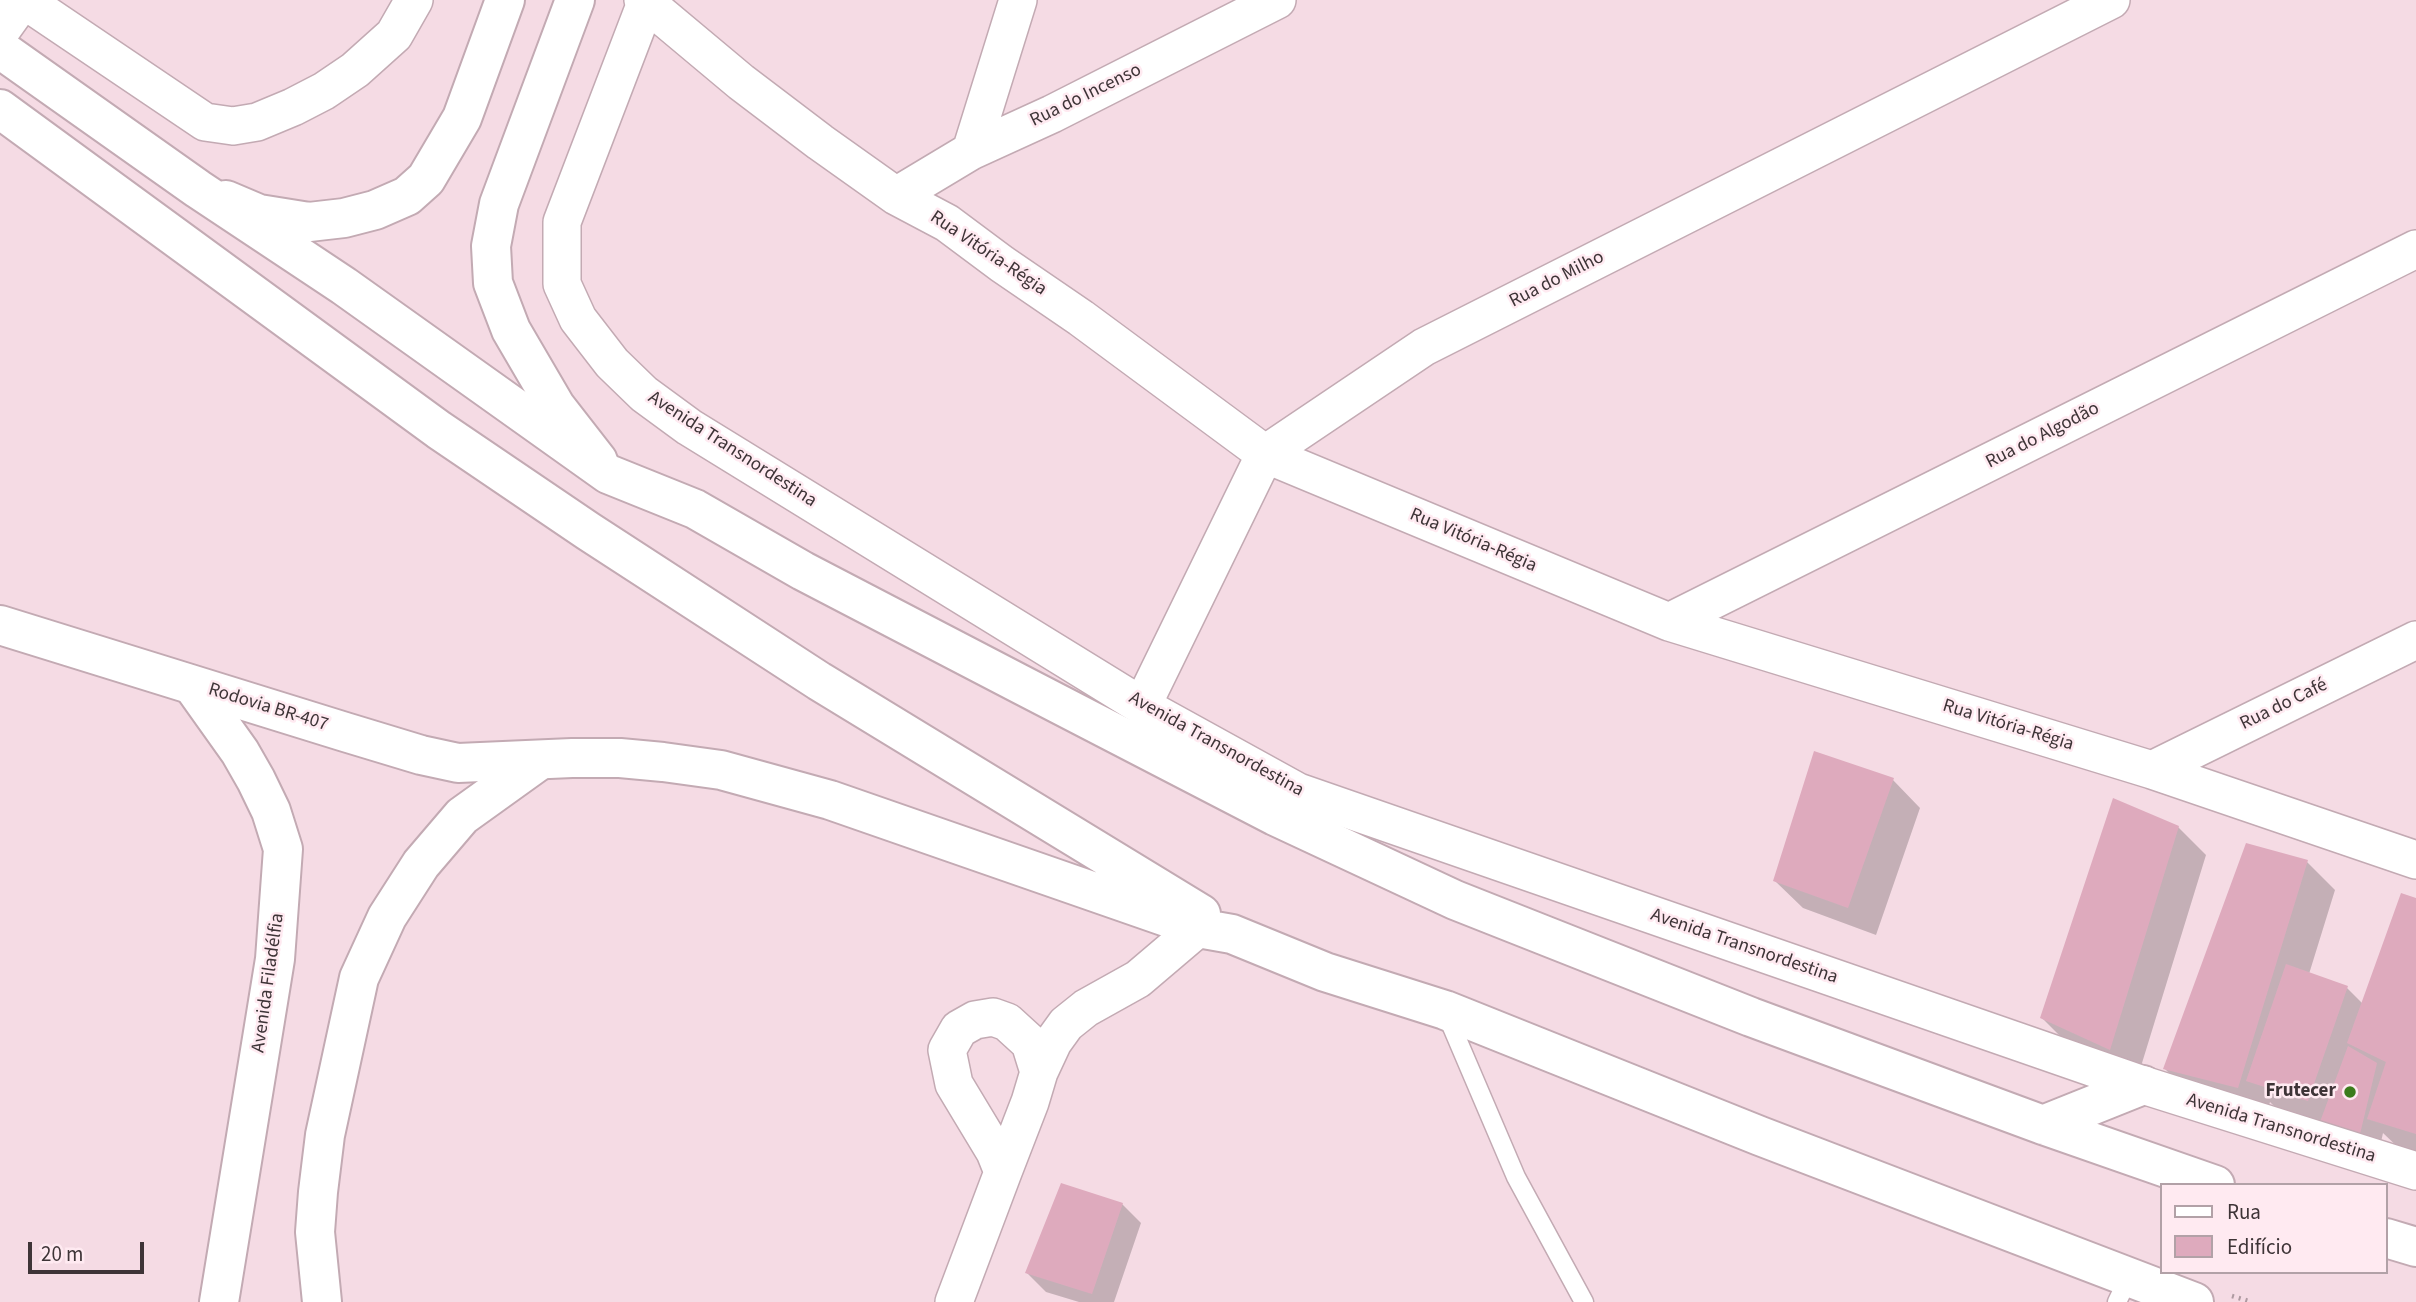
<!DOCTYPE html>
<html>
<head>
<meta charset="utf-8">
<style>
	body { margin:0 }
	#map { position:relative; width:2416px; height:1302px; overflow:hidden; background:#f5dbe4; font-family:"Source Sans 3",sans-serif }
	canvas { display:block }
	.legend { position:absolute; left:2160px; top:1183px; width:228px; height:91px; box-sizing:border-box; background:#ffeaf1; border:2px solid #b2a1a7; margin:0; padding:9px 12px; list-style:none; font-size:21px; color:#3e3437 }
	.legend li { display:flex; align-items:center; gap:14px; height:35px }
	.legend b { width:35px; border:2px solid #b2a1a7 }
	.scale { position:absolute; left:28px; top:1242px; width:116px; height:32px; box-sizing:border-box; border:4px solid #3e3437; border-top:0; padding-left:9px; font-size:21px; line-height:24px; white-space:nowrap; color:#3e3437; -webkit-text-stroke:5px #ffeaf1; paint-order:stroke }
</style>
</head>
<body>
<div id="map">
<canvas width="2416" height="1302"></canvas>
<ul class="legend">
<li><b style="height:9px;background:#fff"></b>Rua</li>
<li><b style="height:19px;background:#deaabd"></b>Edifício</li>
</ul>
<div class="scale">20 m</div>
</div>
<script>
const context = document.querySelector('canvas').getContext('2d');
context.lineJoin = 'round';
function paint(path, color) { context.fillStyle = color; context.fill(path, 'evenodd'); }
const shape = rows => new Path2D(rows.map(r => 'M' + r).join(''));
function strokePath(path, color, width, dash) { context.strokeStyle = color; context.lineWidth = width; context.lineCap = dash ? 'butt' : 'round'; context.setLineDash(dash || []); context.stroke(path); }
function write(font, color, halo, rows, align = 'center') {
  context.font = font + ' "Source Sans 3",sans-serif'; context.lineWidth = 5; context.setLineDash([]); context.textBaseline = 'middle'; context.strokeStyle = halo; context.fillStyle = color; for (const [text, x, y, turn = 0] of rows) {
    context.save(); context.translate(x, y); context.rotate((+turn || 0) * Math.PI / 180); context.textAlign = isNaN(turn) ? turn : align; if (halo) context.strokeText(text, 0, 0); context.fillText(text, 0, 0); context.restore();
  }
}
paint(shape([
	[1893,780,1920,808,1876,935,1803,908,1775,881],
	[2178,827,2206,855,2138,1076,2070,1046,2042,1018],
	[2307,862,2335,890,2309,974,2347,988,2363,1004,2416,900,2416,1158,2405,1154,2383,1133,2379,1151,2276,1108,2270,1102,2266,1115,2193,1097,2165,1069],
	[1122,1204,1141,1223,1114,1302,1079,1302,1046,1292,1027,1273]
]), '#0003');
paint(shape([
	[1814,751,1894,778,1848,908,1773,881],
	[2113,798,2179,826,2110,1050,2040,1018],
	[2246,843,2308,860,2238,1088,2163,1069],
	[2401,893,2416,898,2416,1134,2367,1119,2386,1062,2347,1043],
	[2286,964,2348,986,2308,1101,2246,1081],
	[2348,1046,2377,1063,2360,1134,2320,1122],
	[1061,1183,1123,1203,1092,1294,1025,1273]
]), '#deaabd');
const lane = shape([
	[1446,1013,1516,1177,1584,1302],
	[2117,1302,2129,1277]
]);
const street = shape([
	[24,0,205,122,233,126,257,122,293,107,324,91,355,70,394,35,414,0],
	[643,0,741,82,820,142,896,196,947,223,1002,264,1081,318,1265,454,1669,622,2152,770,2416,860],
	[647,0,562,222,562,284,578,319,612,363,644,394,689,427,1142,706,1298,792,2143,1085,2416,1171],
	[0,32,23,0],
	[971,151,1018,0],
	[896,196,971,151,1052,114,1277,0],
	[1669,622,2416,249],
	[1142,706,1265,454,1424,347,2111,0],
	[2152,770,2416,640],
	[1039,1072,1053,1042,1066,1024,1086,1008,1138,979,1198,928],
	[954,1302,1003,1172,1030,1102,1039,1072,1030,1043,1007,1022,993,1017,975,1020,959,1029,947,1050,954,1084,995,1152,1003,1172]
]);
const secondary = shape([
	[193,686,240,752,256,780,271,811,283,849,275,959,219,1302]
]);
const primary = shape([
	[575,0,499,204,491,246,493,283,511,330,556,407,598,461],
	[226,200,259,214,309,222,344,218,375,210,407,196,426,179,462,118,505,0],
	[322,1302,315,1232,318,1192,325,1135,359,978,387,917,421,864,462,816,540,760]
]);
const highway = shape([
	[0,49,198,189,344,286,608,474,695,509,803,571,1020,684,1275,816,1455,900,1751,1017,2043,1125,2215,1185],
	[0,109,439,430,588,531,819,681,1201,914],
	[0,625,345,732,421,755,458,763,572,758,620,758,663,762,721,770,830,800,1198,928,1232,934,1325,972,1445,1010,1760,1136,2194,1302],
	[2043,1125,2143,1085],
	[2386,1238,2416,1247]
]);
strokePath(lane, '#c3aab3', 21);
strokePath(street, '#c3aab3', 40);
strokePath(secondary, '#c3aab3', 42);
strokePath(primary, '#c3aab3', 42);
strokePath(highway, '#c3aab3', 42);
strokePath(shape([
	[2232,1296,2252,1302]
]), '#ae9aa1', 4.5, [2, 5]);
strokePath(lane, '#fff', 18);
strokePath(street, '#fff', 37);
strokePath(secondary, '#fff', 38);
strokePath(primary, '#fff', 38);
strokePath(highway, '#fff', 38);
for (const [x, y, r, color] of [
	[2350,1092,7,"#3b7c1c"]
]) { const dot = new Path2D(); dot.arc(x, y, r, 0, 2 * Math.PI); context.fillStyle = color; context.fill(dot); strokePath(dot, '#ffeaf1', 2.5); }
write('19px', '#3e3437', '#ffeaf1', [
	["Rua do Incenso",1086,96,-26],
	["Rua Vitória-Régia",988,254,34],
	["Rua do Milho",1557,280,-27],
	["Rua do Algodão",2043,436,-27],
	["Avenida Transnordestina",732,450,33],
	["Rua Vitória-Régia",1473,541,23],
	["Rua do Café",2284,705,-26],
	["Rodovia BR-407",268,708,17],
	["Rua Vitória-Régia",2008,726,17],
	["Avenida Transnordestina",1216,745,29],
	["Avenida Transnordestina",1744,947,19],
	["Avenida Filadélfia",269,983,-82],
	["Avenida Transnordestina",2281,1129,17]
]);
write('bold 19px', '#3e3437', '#ffeaf1', [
	["Frutecer",2336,1092]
], 'right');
</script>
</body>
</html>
